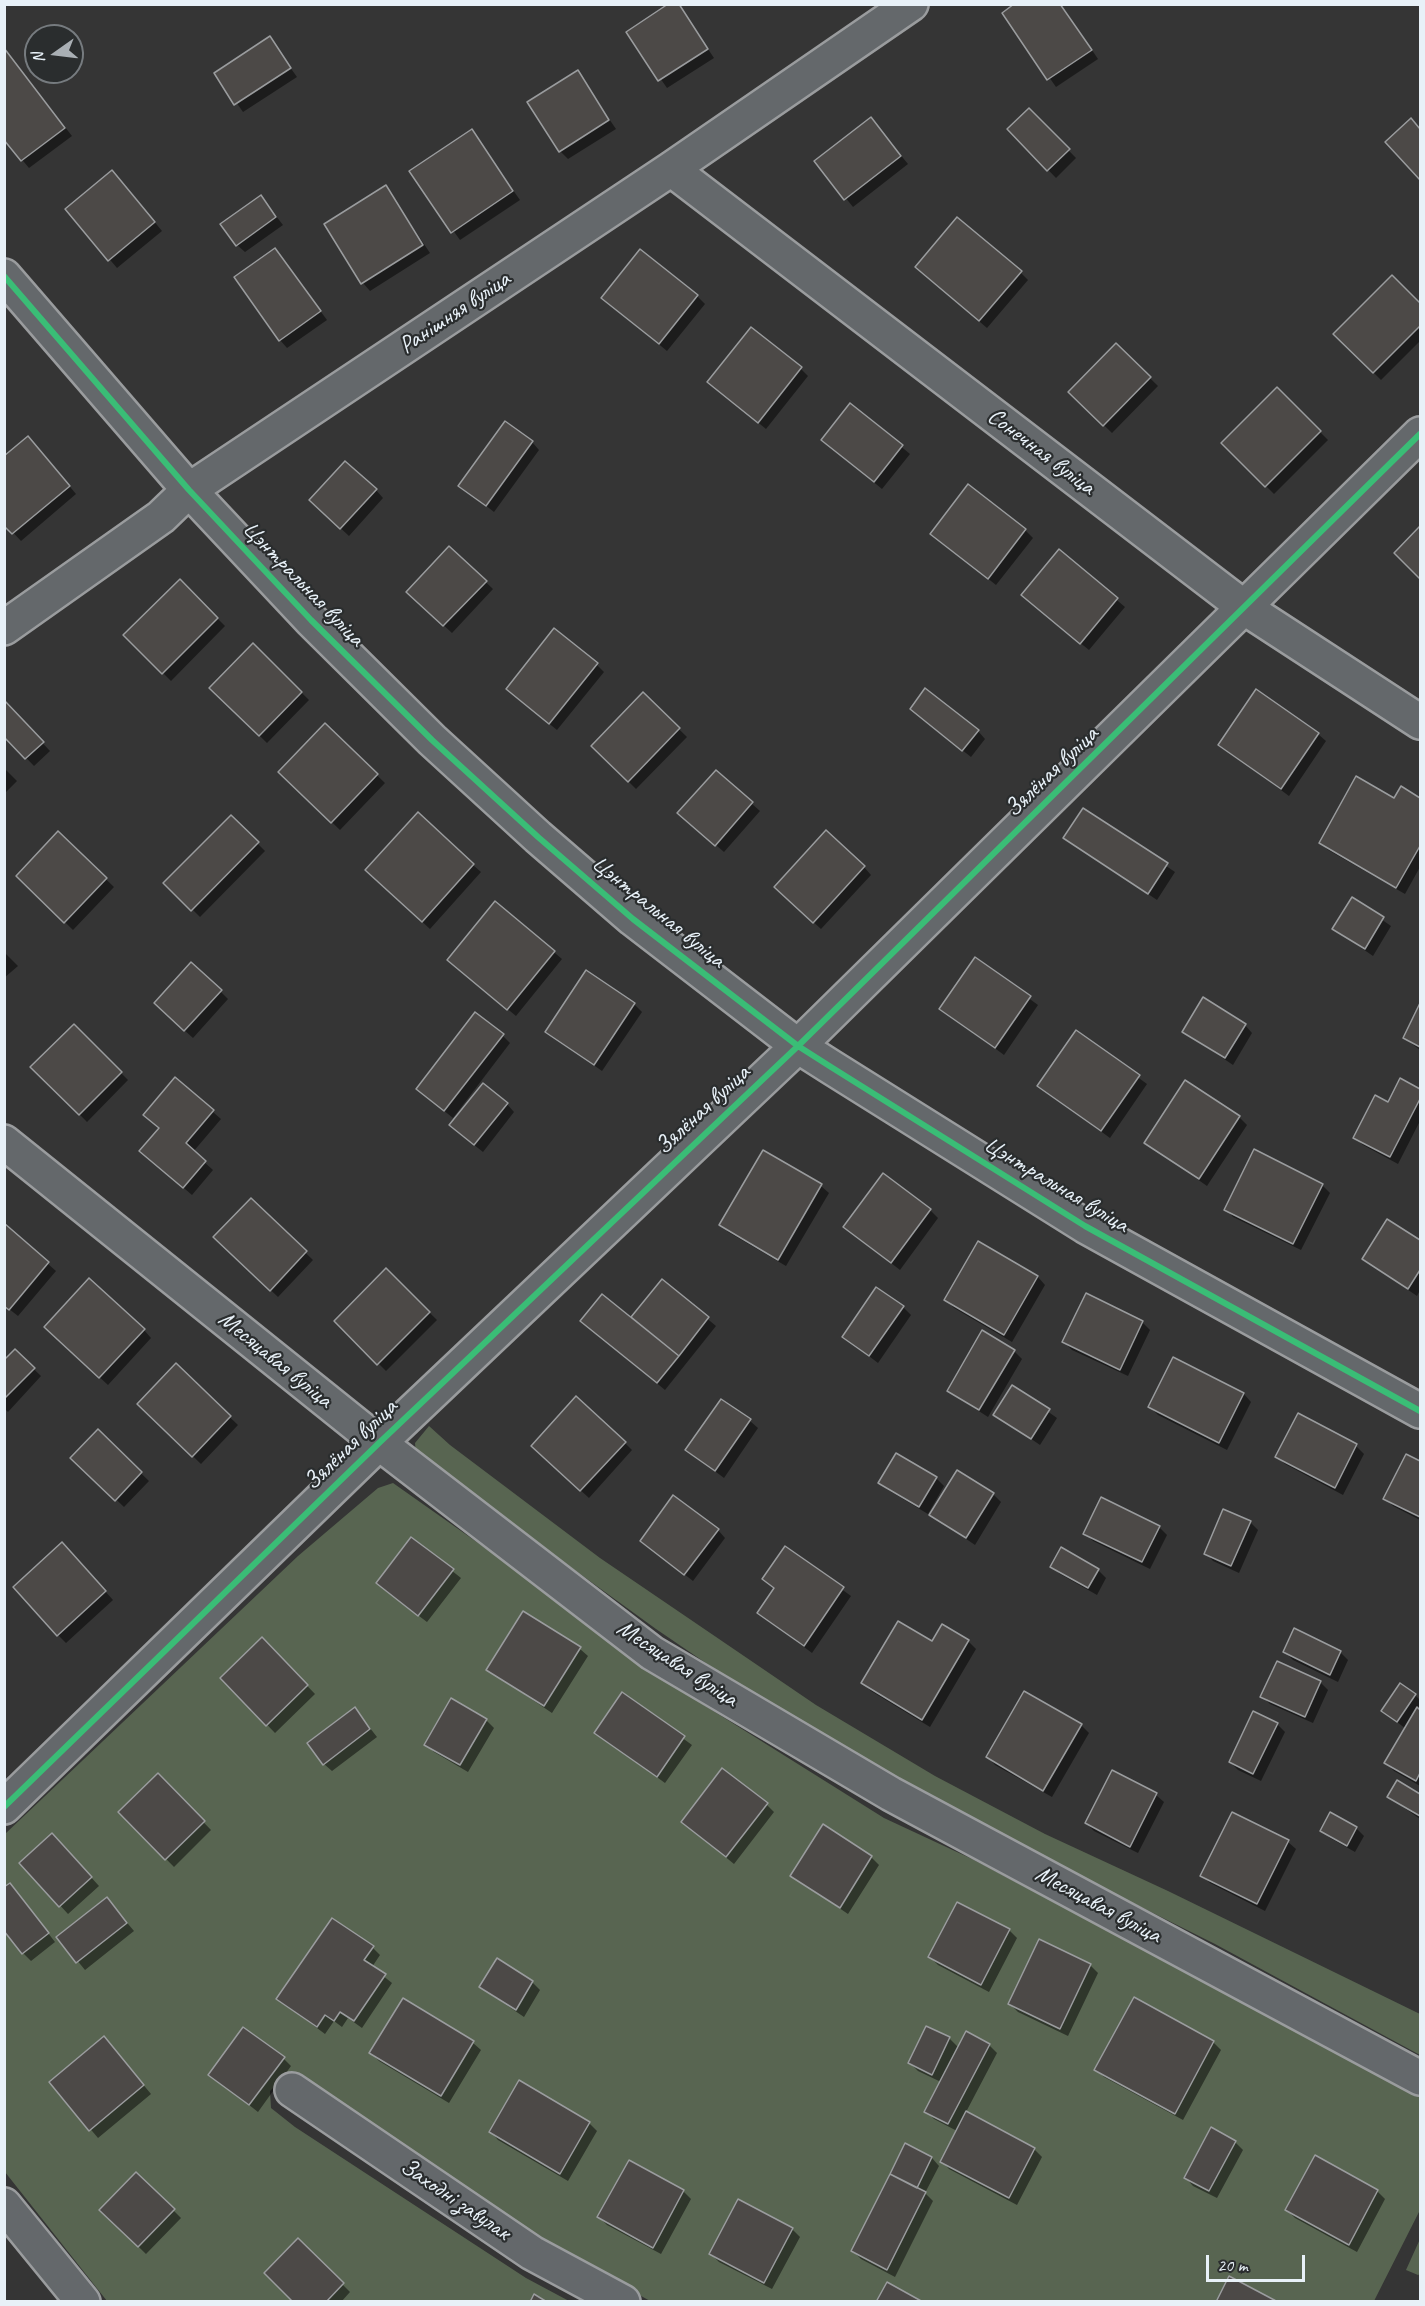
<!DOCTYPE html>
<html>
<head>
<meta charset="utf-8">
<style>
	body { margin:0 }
	#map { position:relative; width:1425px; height:2306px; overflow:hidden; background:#353535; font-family:Caveat,sans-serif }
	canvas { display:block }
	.frame { position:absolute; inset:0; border:6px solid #e8f1f8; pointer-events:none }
	.north { position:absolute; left:24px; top:24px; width:60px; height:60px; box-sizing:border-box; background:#2a2d2e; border:2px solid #767b7f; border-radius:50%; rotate:256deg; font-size:16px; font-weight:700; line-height:24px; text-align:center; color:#e8f1f8 }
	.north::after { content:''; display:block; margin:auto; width:21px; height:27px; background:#a9afb4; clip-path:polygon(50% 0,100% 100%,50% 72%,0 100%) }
	.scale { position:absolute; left:1206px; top:2255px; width:99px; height:27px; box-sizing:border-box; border:3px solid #e8f1f8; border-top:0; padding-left:8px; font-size:18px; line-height:21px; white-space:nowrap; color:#e8f1f8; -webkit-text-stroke:4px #2a2d2e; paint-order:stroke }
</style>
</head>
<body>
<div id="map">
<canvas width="1425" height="2306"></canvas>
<div class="frame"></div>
<div class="north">N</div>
<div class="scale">20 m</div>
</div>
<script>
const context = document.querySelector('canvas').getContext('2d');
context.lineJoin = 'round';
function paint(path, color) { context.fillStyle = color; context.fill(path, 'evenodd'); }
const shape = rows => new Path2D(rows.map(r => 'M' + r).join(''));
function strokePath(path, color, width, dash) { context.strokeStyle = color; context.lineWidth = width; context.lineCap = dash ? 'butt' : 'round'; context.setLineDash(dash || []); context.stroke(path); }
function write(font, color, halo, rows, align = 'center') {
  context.font = font + ' Caveat,sans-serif'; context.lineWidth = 4.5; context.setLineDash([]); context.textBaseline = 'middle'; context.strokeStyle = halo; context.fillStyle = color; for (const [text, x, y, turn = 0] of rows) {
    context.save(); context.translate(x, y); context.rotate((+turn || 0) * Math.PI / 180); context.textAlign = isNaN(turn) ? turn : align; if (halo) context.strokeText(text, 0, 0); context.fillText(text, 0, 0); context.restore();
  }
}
paint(shape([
	[429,1426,450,1445,600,1558,816,1705,935,1776,1045,1834,1168,1891,1420,2014,1420,2055,1215,1944,989,1831,763,1702,656,1629,416,1455,415,1443],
	[393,1483,637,1655,699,1702,884,1818,972,1859,1420,2095,1420,2210,1374,2301,650,2301,542,2240,299,2073,282,2079,270,2091,271,2108,295,2127,526,2278,569,2301,107,2301,5,2172,5,1834,298,1556,378,1488],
	[1420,2239,1420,2274,1418,2275,1406,2270]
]), '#586551');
paint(shape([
	[678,4,714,58,667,88,628,32],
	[1017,4,1061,4,1098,59,1056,87,1004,13],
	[269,38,297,77,243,112,216,73],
	[4,49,72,136,29,168,4,138],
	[577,72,616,129,568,159,560,151],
	[1029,110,1076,158,1056,178,1009,129],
	[871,119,908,164,853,207,816,161],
	[1411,120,1420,130,1420,178,1388,142],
	[471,131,520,200,460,240,411,172],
	[120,180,162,231,117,268,67,209],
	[386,187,430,253,370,291,363,283],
	[261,197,283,225,245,252,237,245],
	[275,250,327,320,287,348,280,340],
	[1020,272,1028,280,987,328,924,274],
	[1392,277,1420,305,1420,341,1381,380,1335,334],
	[697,296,705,304,667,351,603,298],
	[1116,345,1158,386,1112,433,1070,392],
	[801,369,808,376,766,429,709,382],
	[1277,389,1328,440,1274,494,1223,443],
	[851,405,910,454,882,489,823,440],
	[532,442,539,450,494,512,460,485],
	[36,446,76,494,21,541,4,523],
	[376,490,383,498,349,536,319,508],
	[1420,528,1420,578,1396,553],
	[1025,530,1033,538,996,585,932,534],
	[450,548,493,589,452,633,408,592],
	[1059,551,1125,607,1089,650,1031,603],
	[180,581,225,626,171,681,125,635],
	[253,645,309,700,267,743,211,688],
	[597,665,604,672,557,730,515,696],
	[643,694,687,737,636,789,593,746],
	[4,702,50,751,34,766,4,735],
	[919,716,978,731,985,739,971,757],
	[325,725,385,783,340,830,280,772],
	[1318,734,1326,741,1289,796,1220,745],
	[4,768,17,781,4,794],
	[716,772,760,811,724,852,687,820],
	[1401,788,1420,799,1420,867,1405,894,1328,850,1321,843,1394,800],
	[1083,810,1175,872,1157,900,1065,838],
	[231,817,265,851,200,917,166,883],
	[58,833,114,887,73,930,18,876],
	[473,865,481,872,430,929,375,878],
	[864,867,871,875,821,929,784,895],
	[1352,899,1391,926,1373,956,1334,929],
	[496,903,562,959,516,1016,457,967],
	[4,952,18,966,4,978],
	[975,959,1038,1005,1004,1055,941,1008],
	[221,992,228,999,193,1038,163,1011],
	[634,1004,642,1012,602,1071,547,1032],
	[1420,1006,1420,1050,1404,1038],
	[1245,1025,1252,1033,1233,1065,1183,1031],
	[74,1026,128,1080,87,1122,33,1067],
	[1076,1032,1147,1084,1110,1138,1039,1086],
	[503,1036,510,1043,453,1118,417,1089],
	[175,1079,221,1119,193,1152,213,1170,192,1195,149,1158],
	[1401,1080,1420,1090,1420,1121,1398,1164,1363,1145,1355,1138,1388,1104],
	[507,1104,514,1112,483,1152,459,1133],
	[1239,1117,1247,1125,1207,1186,1146,1143],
	[764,1152,821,1186,829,1193,786,1266,728,1232,721,1224],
	[1322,1185,1330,1193,1301,1250,1233,1217,1226,1209],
	[251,1200,313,1260,278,1297,215,1237],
	[930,1210,938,1218,900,1270,845,1227],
	[1388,1221,1420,1242,1420,1290,1417,1296,1363,1259],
	[4,1225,56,1271,18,1316,4,1305],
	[979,1243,1038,1277,1045,1285,1012,1342,954,1308,946,1300],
	[386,1270,437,1320,386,1371,336,1321],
	[662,1281,716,1326,665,1390,582,1321,631,1320],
	[903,1307,911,1315,878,1363,844,1337],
	[1142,1322,1150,1330,1128,1376,1072,1350,1064,1342],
	[144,1330,151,1338,108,1385,54,1335],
	[15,1351,41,1376,8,1412,4,1408,4,1363],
	[1014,1351,1022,1359,988,1417,948,1391],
	[1174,1359,1244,1394,1251,1402,1227,1450,1158,1415,1150,1407],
	[176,1366,238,1425,201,1464,139,1404],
	[1013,1387,1057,1418,1040,1445,995,1414],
	[1298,1416,1356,1446,1364,1454,1343,1495,1285,1464,1277,1457],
	[750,1421,758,1428,724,1478,687,1450],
	[98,1432,149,1481,124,1507,73,1458],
	[625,1443,632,1450,589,1498,540,1453],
	[1406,1456,1420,1463,1420,1520,1393,1506,1385,1498],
	[936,1478,944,1486,928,1514,888,1490,880,1482],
	[993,1494,1001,1502,975,1545,931,1515],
	[1250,1522,1258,1530,1239,1573,1213,1561,1206,1553],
	[1159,1527,1167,1535,1150,1569,1093,1541,1085,1533],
	[718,1530,725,1538,693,1581,642,1541],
	[412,1539,461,1578,427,1622,386,1591],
	[785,1548,851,1596,812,1653,759,1613,775,1589,764,1579],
	[70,1552,113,1600,66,1643,58,1635],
	[1052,1567,1098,1570,1106,1578,1097,1595,1060,1574],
	[523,1613,580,1649,588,1656,552,1713,488,1670],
	[262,1639,315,1694,275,1733,222,1678],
	[968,1641,976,1649,930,1727,871,1691,863,1683],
	[1285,1652,1340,1652,1348,1660,1338,1682,1293,1660],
	[1320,1682,1328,1690,1313,1723,1270,1704,1262,1696],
	[622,1694,692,1745,665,1783,596,1733],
	[1415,1695,1420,1700,1418,1710,1420,1711,1420,1786,1394,1771,1386,1763,1406,1729,1383,1711],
	[355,1709,377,1737,332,1771,324,1764],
	[486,1720,494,1728,468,1772,434,1752,426,1744],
	[1277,1724,1285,1732,1261,1781,1238,1770,1230,1762],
	[1081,1725,1089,1733,1052,1797,995,1765,988,1757],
	[1113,1772,1156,1795,1164,1802,1138,1853,1094,1831,1086,1823],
	[158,1775,211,1830,174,1867,120,1812],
	[1397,1782,1420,1795,1420,1819,1389,1797],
	[767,1805,774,1812,734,1864,683,1822],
	[1356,1828,1364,1836,1355,1852,1330,1838,1322,1830],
	[1288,1842,1296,1849,1265,1911,1210,1883,1202,1875],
	[60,1843,99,1886,68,1914,21,1863],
	[871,1857,879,1865,848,1914,792,1876],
	[17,1893,55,1942,31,1961,23,1953],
	[107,1899,134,1931,85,1970,58,1937],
	[1009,1930,1017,1938,989,1992,938,1965,930,1957],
	[373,1948,380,1955,372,1967,392,1983,362,2028,348,2018,342,2027,334,2021,325,2034,278,1999],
	[1090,1965,1098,1973,1068,2036,1018,2012,1010,2004],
	[532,1982,540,1990,524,2017,480,1987],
	[949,2038,959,2048,989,2045,997,2053,966,2112,1034,2149,1042,2157,1017,2205,949,2169,942,2161,957,2131,934,2119,926,2111,941,2082,918,2071,910,2063],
	[1213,2042,1221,2050,1183,2120,1104,2077,1096,2069],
	[473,2043,481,2050,449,2103,379,2061,371,2053],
	[111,2046,151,2094,98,2138,51,2082],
	[284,2059,291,2066,258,2112,210,2074],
	[520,2082,589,2123,597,2131,568,2181,498,2140,491,2132],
	[1235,2142,1243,2150,1217,2198,1193,2186,1186,2178],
	[906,2145,932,2158,939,2166,925,2193,933,2201,895,2277,861,2259,853,2251],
	[630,2162,683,2191,691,2199,661,2254,607,2225,599,2217],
	[137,2174,181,2218,146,2254,101,2210],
	[1377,2191,1385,2199,1357,2252,1295,2218,1287,2210],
	[792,2229,800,2237,772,2289,719,2262,711,2254],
	[298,2240,350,2292,341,2302,295,2302]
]), '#0007');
const building = shape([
	[668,4,679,4,708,49,658,81,626,32,668,4],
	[1014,4,1060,4,1092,50,1047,80,1002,13,1014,4],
	[270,36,291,68,234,105,214,73,270,36],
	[4,48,65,128,21,161,4,140,4,48],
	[578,70,609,120,559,152,527,102,578,70],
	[1029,108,1070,149,1047,171,1007,129,1029,108],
	[871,117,901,156,844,200,814,161,871,117],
	[1411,118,1420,129,1420,180,1385,142,1411,118],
	[472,129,513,191,451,233,409,171,472,129],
	[112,170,155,222,108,261,65,209,112,170],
	[386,185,423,245,361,284,324,224,386,185],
	[261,195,276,217,236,246,220,224,261,195],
	[957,217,1022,271,979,321,915,267,957,217],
	[275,248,321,311,279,341,234,277,275,248],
	[640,249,698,295,659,344,601,298,640,249],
	[1392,275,1420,303,1420,326,1373,373,1333,334,1392,275],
	[751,327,802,367,758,423,707,382,751,327],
	[1116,343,1151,377,1103,426,1068,392,1116,343],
	[1277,387,1321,431,1265,487,1221,443,1277,387],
	[850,403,903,445,874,482,821,440,850,403],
	[505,421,533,441,486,506,458,486,505,421],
	[28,436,70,486,12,534,4,526,4,456,28,436],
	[345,461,377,489,340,529,309,500,345,461],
	[968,484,1026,529,988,579,930,534,968,484],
	[1420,526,1420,579,1394,553,1420,526],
	[449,546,487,581,443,626,406,592,449,546],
	[1059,549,1118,598,1080,644,1021,595,1059,549],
	[180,579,218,618,162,674,123,635,180,579],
	[554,628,598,663,549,724,506,689,554,628],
	[253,643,302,692,259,736,209,688,253,643],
	[925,688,979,730,962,751,910,709,925,688],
	[1256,689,1319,733,1281,789,1218,745,1256,689],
	[643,692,680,728,628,782,591,746,643,692],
	[4,700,44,742,25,759,4,737,4,700],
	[325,723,378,774,331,823,278,772,325,723],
	[716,770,753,802,715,846,677,813,716,770],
	[1356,776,1394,798,1401,786,1420,798,1420,846,1396,888,1319,843,1356,776],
	[1083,808,1168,863,1148,894,1063,838,1083,808],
	[418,812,474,864,422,922,365,870,418,812],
	[231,815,259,842,191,911,163,883,231,815],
	[826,830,865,866,813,923,774,887,826,830],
	[58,831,107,878,64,923,16,876,58,831],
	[1352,897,1384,917,1365,949,1332,929,1352,897],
	[495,901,555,951,507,1010,447,960,495,901],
	[975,957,1031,996,995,1048,939,1009,975,957],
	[191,962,222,990,184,1031,154,1003,191,962],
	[586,970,635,1003,594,1065,545,1032,586,970],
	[1203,997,1246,1024,1225,1058,1182,1032,1203,997],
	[1420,1003,1420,1047,1403,1038,1420,1003],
	[475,1012,504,1034,444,1111,416,1089,475,1012],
	[74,1024,122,1072,79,1115,30,1067,74,1024],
	[1076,1030,1140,1075,1101,1131,1037,1086,1076,1030],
	[175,1077,214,1110,186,1143,206,1161,183,1188,139,1151,159,1128,143,1115,175,1077],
	[1400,1078,1420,1089,1420,1099,1390,1157,1353,1138,1375,1095,1388,1102,1400,1078],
	[1185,1080,1240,1116,1199,1179,1144,1143,1185,1080],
	[483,1083,508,1103,474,1145,449,1125,483,1083],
	[1254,1149,1323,1184,1293,1244,1224,1210,1254,1149],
	[763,1150,822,1184,778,1260,719,1225,763,1150],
	[883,1173,931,1209,891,1263,843,1227,883,1173],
	[251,1198,307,1251,270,1291,213,1237,251,1198],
	[1387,1219,1420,1240,1420,1270,1408,1289,1362,1259,1387,1219],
	[4,1223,49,1262,9,1310,4,1306,4,1223],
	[978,1241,1038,1276,1004,1335,944,1300,978,1241],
	[386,1268,430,1312,377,1365,334,1321,386,1268],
	[89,1278,145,1329,99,1378,44,1327,89,1278],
	[662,1279,709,1317,679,1356,631,1317,662,1279],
	[876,1287,904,1306,869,1356,842,1337,876,1287],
	[1086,1293,1143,1321,1120,1370,1062,1342,1086,1293],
	[602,1294,679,1356,657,1383,580,1321,602,1294],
	[982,1330,1015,1350,979,1410,947,1391,982,1330],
	[15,1349,35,1368,4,1399,4,1360,15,1349],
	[1173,1357,1244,1393,1219,1443,1148,1407,1173,1357],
	[176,1363,231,1416,192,1457,137,1404,176,1363],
	[1012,1385,1050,1409,1031,1439,993,1415,1012,1385],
	[576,1396,626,1442,580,1491,531,1446,576,1396],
	[721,1399,751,1419,715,1471,685,1450,721,1399],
	[1298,1413,1357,1444,1335,1488,1275,1457,1298,1413],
	[98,1429,142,1472,115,1501,70,1458,98,1429],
	[896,1453,937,1477,919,1507,878,1483,896,1453],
	[1406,1454,1420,1461,1420,1517,1383,1499,1406,1454],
	[957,1470,994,1493,966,1538,929,1515,957,1470],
	[673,1495,719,1529,684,1575,640,1541,673,1495],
	[1101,1497,1160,1526,1142,1562,1083,1534,1101,1497],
	[1223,1509,1251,1521,1231,1566,1204,1554,1223,1509],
	[411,1537,454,1569,418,1616,376,1583,411,1537],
	[62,1542,106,1591,57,1636,13,1587,62,1542],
	[785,1546,844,1587,804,1646,757,1613,774,1588,762,1579,785,1546],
	[1061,1547,1099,1569,1088,1588,1050,1567,1061,1547],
	[523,1611,581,1647,544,1706,486,1670,523,1611],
	[898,1621,932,1641,942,1624,969,1640,922,1720,861,1683,898,1621],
	[1294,1628,1341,1651,1330,1675,1283,1652,1294,1628],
	[262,1637,308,1685,266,1726,220,1678,262,1637],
	[1277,1661,1321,1681,1305,1717,1260,1697,1277,1661],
	[1400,1683,1416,1694,1397,1722,1381,1711,1400,1683],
	[1024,1691,1082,1724,1043,1791,986,1757,1024,1691],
	[622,1692,685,1736,657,1777,594,1733,622,1692],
	[451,1698,487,1719,460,1765,424,1745,451,1698],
	[355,1707,370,1729,323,1765,307,1743,355,1707],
	[1417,1707,1420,1710,1420,1773,1416,1781,1384,1763,1417,1707],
	[1253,1711,1278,1723,1253,1774,1229,1762,1253,1711],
	[722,1768,768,1803,726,1857,681,1822,722,1768],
	[1112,1770,1157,1793,1130,1847,1085,1823,1112,1770],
	[158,1773,205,1821,165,1860,118,1812,158,1773],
	[1397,1780,1420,1794,1420,1816,1387,1797,1397,1780],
	[1232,1812,1289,1840,1257,1904,1200,1876,1232,1812],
	[1330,1812,1357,1827,1347,1846,1320,1831,1330,1812],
	[823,1824,872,1856,840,1908,790,1876,823,1824],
	[52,1833,92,1877,59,1907,19,1863,52,1833],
	[10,1883,49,1933,22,1954,4,1931,4,1887,10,1883],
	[107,1897,127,1923,76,1963,56,1937,107,1897],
	[957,1902,1010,1929,981,1985,928,1957,957,1902],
	[332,1918,374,1946,364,1960,386,1974,354,2021,340,2012,334,2021,325,2015,317,2027,276,1999,332,1918],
	[1039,1939,1091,1964,1060,2029,1008,2004,1039,1939],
	[497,1958,533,1981,516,2010,479,1987,497,1958],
	[1134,1997,1214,2041,1175,2114,1094,2070,1134,1997],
	[403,1998,474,2041,441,2096,369,2053,403,1998],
	[926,2026,950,2037,932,2075,908,2063,926,2026],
	[243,2027,285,2057,249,2105,208,2075,243,2027],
	[966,2031,990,2044,948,2124,924,2112,966,2031],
	[104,2036,144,2085,89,2131,49,2082,104,2036],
	[519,2080,590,2122,560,2174,489,2132,519,2080],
	[966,2111,1035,2148,1009,2198,940,2162,966,2111],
	[1211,2127,1236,2141,1209,2191,1184,2178,1211,2127],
	[905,2143,932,2157,917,2188,890,2174,905,2143],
	[1315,2155,1378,2190,1349,2245,1285,2210,1315,2155],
	[629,2160,684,2190,653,2248,597,2217,629,2160],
	[136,2172,175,2209,138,2247,99,2210,136,2172],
	[890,2174,926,2192,887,2270,851,2251,890,2174],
	[738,2199,793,2228,764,2283,709,2254,738,2199],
	[298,2238,344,2283,326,2302,293,2302,264,2273,298,2238],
	[1229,2276,1278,2302,1216,2302,1229,2276],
	[887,2282,923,2302,876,2302,887,2282],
	[534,2294,547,2302,530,2302,534,2294]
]);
paint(building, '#4c4947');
strokePath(building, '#9a9c9e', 1.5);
const minor = shape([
	[671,169,1245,608,1420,722],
	[4,276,189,490,311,620,432,740,538,837,633,919,798,1046,831,1067,1085,1226,1420,1411],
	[4,628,161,517,189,490,671,169,911,4],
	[4,1142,379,1443,652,1653,891,1794,1420,2078],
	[4,1807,379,1443,798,1046,1420,434],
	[292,2090,532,2253,623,2302],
	[4,2205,83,2302]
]);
strokePath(minor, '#9a9c9e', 38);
strokePath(minor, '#64686b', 33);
strokePath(shape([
	[4,276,189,490,311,620,432,740,538,837,633,919,798,1046,831,1067,1085,1226,1420,1411],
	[4,1807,379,1443,798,1046,1420,434]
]), '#3abd76', 6);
write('24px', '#e8f1f8', '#2a2d2e', [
	["Ранішняя вуліца",455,313,-34],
	["Сонечная вуліца",1041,452,37],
	["Цэнтральная вуліца",303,584,46],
	["Зялёная вуліца",1052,772,-44],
	["Цэнтральная вуліца",658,912,39],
	["Зялёная вуліца",703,1110,-43],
	["Цэнтральная вуліца",1056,1185,31],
	["Месяцавая вуліца",275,1360,39],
	["Зялёная вуліца",351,1445,-44],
	["Месяцавая вуліца",677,1664,33],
	["Месяцавая вуліца",1098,1905,28],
	["Заходні завулак",455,2200,34]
]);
</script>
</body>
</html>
